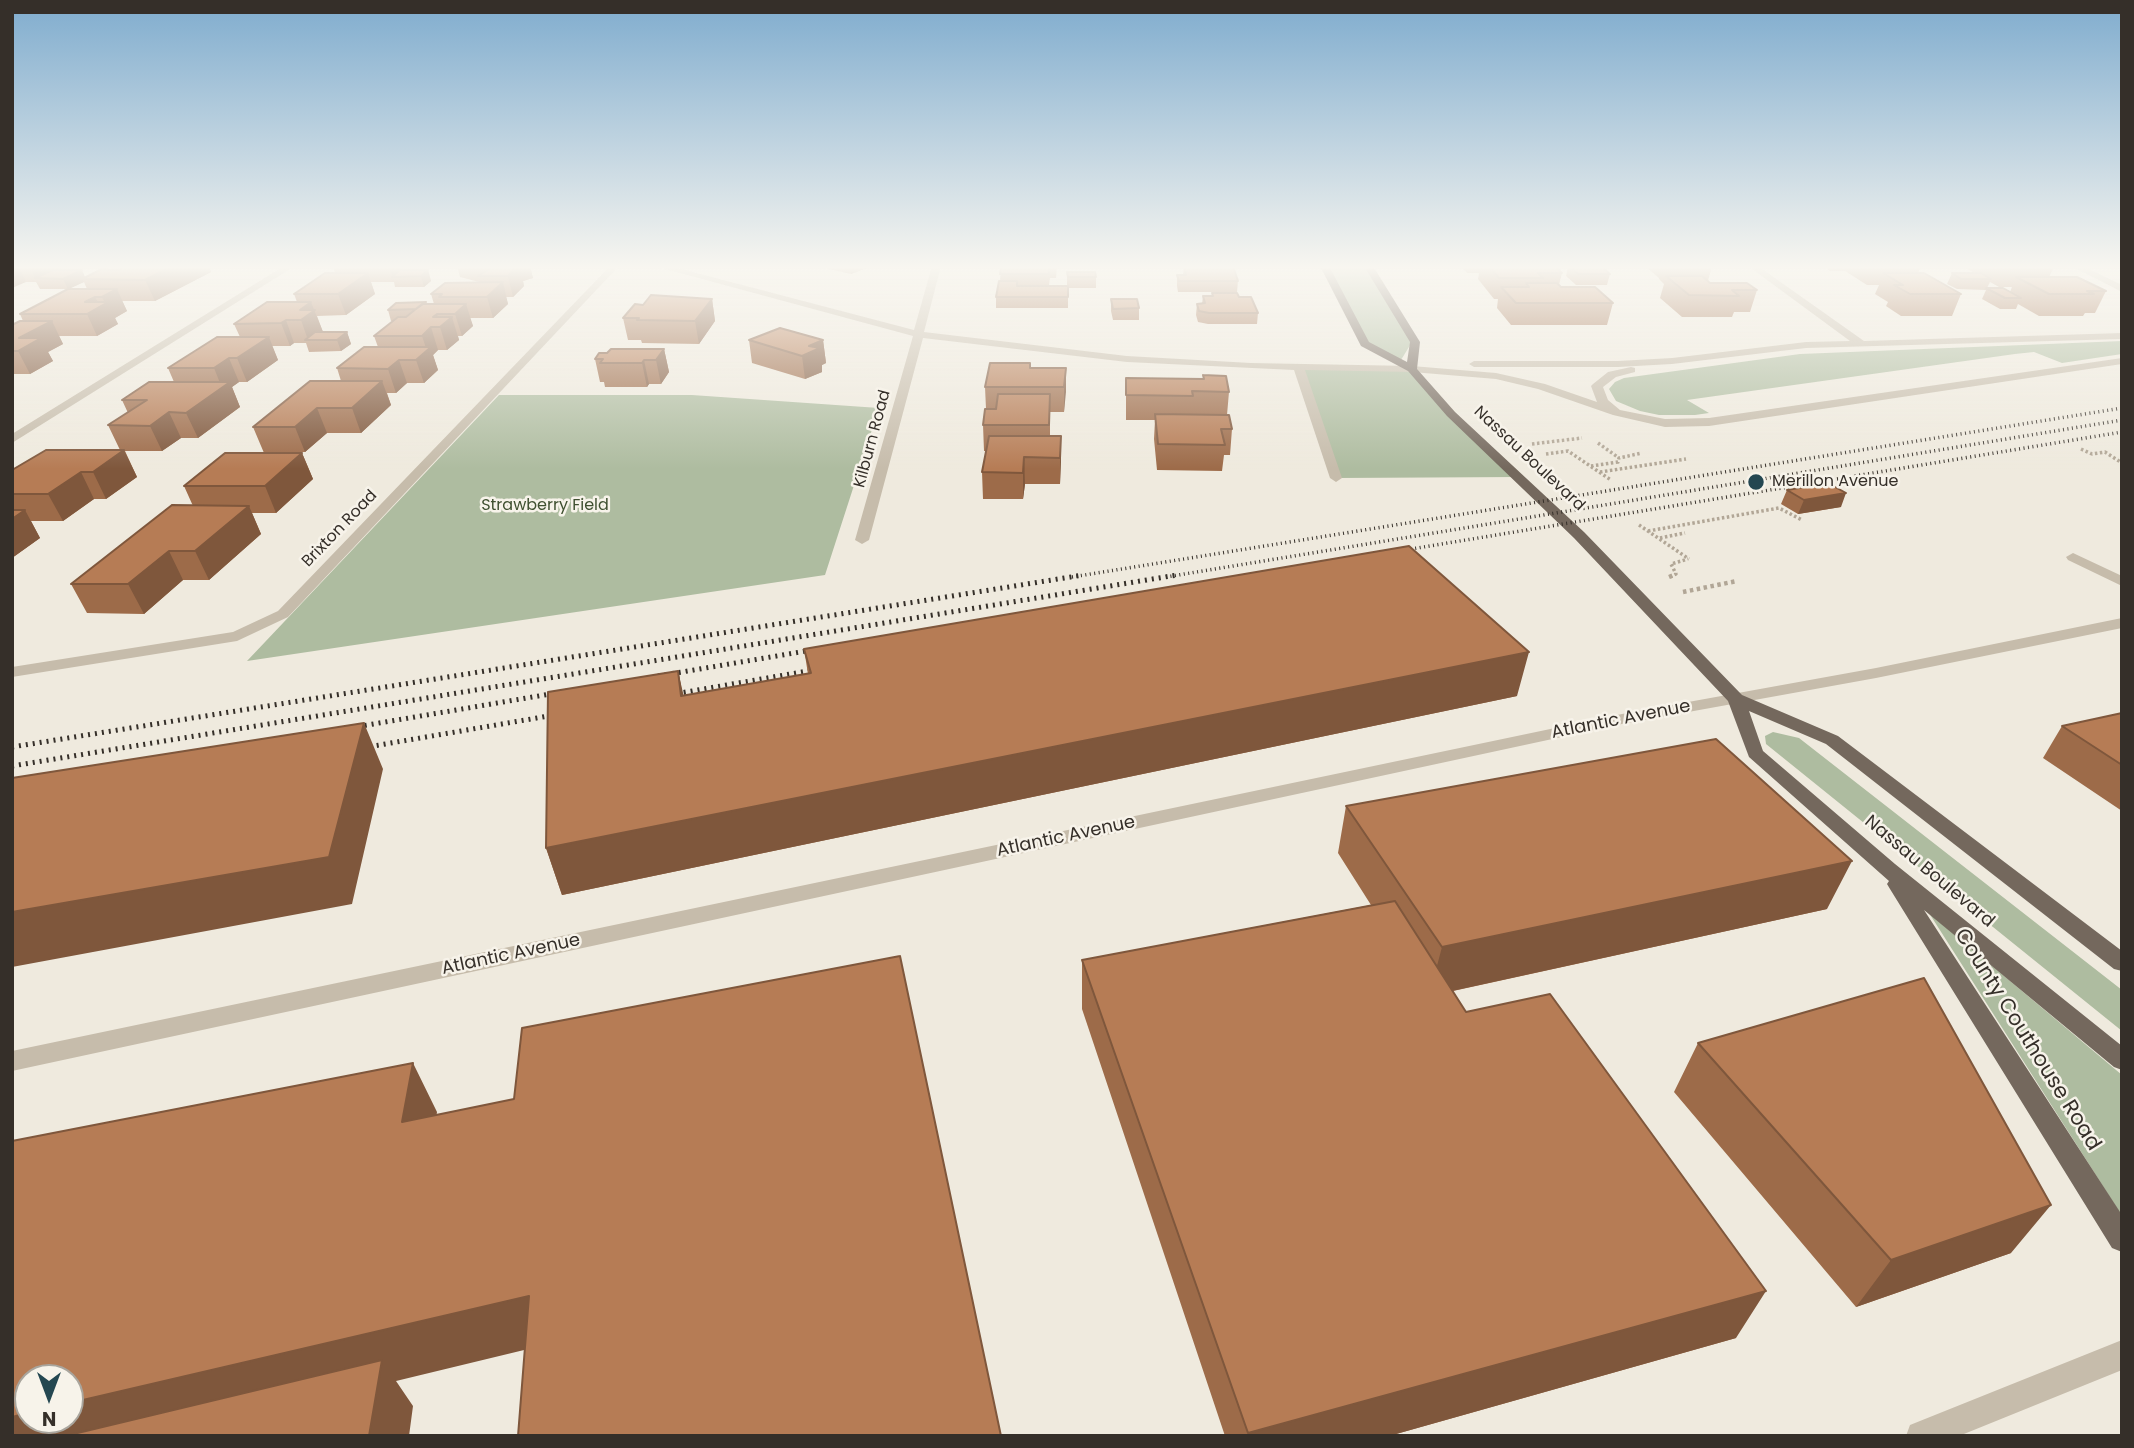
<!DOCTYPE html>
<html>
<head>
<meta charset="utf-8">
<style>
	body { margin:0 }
	#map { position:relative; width:2134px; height:1448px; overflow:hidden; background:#efeade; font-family:Poppins,sans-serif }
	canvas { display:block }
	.frame { position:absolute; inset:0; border:14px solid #352f29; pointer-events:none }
	.north { position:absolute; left:14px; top:1364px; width:70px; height:70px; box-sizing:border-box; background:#f7f3ea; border:2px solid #a9a59d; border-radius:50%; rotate:180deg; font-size:19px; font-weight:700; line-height:28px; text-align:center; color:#352f29 }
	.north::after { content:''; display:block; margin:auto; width:24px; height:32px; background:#244751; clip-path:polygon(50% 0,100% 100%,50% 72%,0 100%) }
</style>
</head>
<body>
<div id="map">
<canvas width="2134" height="1448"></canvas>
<div class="frame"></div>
<div class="north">N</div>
</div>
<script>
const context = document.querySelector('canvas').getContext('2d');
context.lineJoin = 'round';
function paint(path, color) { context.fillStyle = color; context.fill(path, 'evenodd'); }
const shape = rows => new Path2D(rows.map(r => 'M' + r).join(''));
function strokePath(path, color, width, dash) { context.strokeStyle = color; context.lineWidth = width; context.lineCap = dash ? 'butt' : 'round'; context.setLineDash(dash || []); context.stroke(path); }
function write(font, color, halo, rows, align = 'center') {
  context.font = font + ' Poppins,sans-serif'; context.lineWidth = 5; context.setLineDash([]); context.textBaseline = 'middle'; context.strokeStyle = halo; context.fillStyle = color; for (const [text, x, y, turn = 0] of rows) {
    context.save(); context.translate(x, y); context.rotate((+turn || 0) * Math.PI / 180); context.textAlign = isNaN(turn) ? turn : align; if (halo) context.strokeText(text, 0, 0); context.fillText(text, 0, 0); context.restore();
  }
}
paint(shape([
	[1324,266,1367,266,1412,342,1401,360,1365,344],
	[2122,341,2122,354,2062,363,2034,352,2015,354,1687,400,1709,413,1695,415,1659,415,1640,411,1616,401,1609,389,1615,382,1624,378,1800,354],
	[1298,367,1412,369,1519,477,1336,478],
	[499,395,692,395,879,408,825,575,247,661],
	[1773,732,1799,738,2122,990,2122,1031,1766,744,1765,736],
	[1929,913,2122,1075,2122,1216]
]), '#aebca0');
strokePath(shape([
	[1598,443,1619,458],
	[1532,444,1582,438],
	[2081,449,2092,454,2105,452,2122,463],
	[1546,454,1568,451,1611,480],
	[1591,466,1618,462,1619,458,1642,453],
	[1600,472,1686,459],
	[1639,525,1689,559],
	[1648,531,1779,508,1802,520],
	[1660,538,1685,533],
	[1670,577,1676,574,1671,564,1688,559]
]), '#b1a696', 3.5, [2.5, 2.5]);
strokePath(shape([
	[1669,577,1674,575],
	[1683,592,1737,581]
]), '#b1a696', 4.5, [3.5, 3.5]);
paint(shape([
	[284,266,295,266,12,443,12,434,284,266],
	[610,266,619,266,288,617,237,641,12,677,12,667,233,632,278,611,610,266],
	[654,266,670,266,914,330,932,266,941,266,924,332,1127,356,1251,363,1412,366,1496,373,1545,384,1597,402,1591,386,1593,384,1608,372,1631,367,1635,368,1635,372,1616,377,1603,387,1608,400,1620,410,1665,419,1709,418,2122,358,2122,364,1709,426,1665,427,1613,415,1538,389,1496,379,1412,372,1305,370,1342,478,1336,482,1330,478,1294,370,1127,362,923,338,869,540,862,544,855,540,913,336,654,266],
	[1748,266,1758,266,1864,341,2122,333,2122,339,1806,348,1672,364,1618,367,1474,367,1469,364,1474,361,1618,361,1672,358,1806,342,1850,341,1748,266],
	[2071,266,2083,266,2122,285,2122,292,2071,266],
	[2073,553,2122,576,2122,586,2068,560,2066,557,2073,553],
	[2122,618,2122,628,1876,678,1622,724,12,1071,12,1051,1622,714,1876,668,2122,618],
	[2122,1340,2122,1370,1959,1436,1906,1436,1910,1425,2122,1340]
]), '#c6bcab');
paint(shape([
	[1320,266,1329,266,1369,342,1407,362,1410,342,1364,266,1373,266,1420,342,1417,369,1455,412,1584,532,1742,695,1838,736,2122,951,2122,971,2114,969,1826,744,1749,711,1763,751,1895,864,2122,1046,2122,1070,2114,1067,1924,910,2122,1215,2122,1252,2112,1248,1890,889,1887,884,1889,881,1749,757,1728,701,1574,538,1447,416,1408,371,1361,346,1320,266]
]), '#74685d');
strokePath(shape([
	[1393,552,2122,432],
	[1072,577,2122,408],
	[1166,577,2122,420]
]), '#352f29', 3.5, [1, 3.5]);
strokePath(shape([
	[658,676,824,648],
	[663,696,825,668],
	[344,729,568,691],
	[12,747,1083,575],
	[356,749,566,713],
	[12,766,1177,575]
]), '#352f29', 5, [2, 5]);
paint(shape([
	[12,266,60,266,61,270,86,278,119,270,125,266,209,266,211,272,155,301,122,301,127,311,115,318,118,324,97,336,59,336,63,344,48,352,53,361,30,374,12,374,12,325,23,321,20,314,68,289,40,289,36,282,26,282],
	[84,282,87,289,69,289],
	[333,266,419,266,399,267,400,270,428,270,431,281,424,287,395,287,394,282,371,282,375,294,346,315,317,316,323,332,347,332,351,344,341,351,309,352,306,343,294,343,290,346,272,346,278,360,247,382,239,382,232,387,240,407,198,438,181,438,162,451,125,451,137,477,106,499,94,499,63,521,31,521,40,538,12,558,12,470,120,450,108,425,128,413,122,400,174,382,168,368,240,337,234,324,297,302,294,294,335,273],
	[457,266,530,266,533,278,523,281,524,286,513,297,506,297,508,304,493,318,470,318,473,326,462,336,458,336,459,340,447,350,438,350,433,355,438,370,424,383,407,383,396,393,387,393,391,405,361,433,327,433,305,452,264,453,253,427,341,381,337,368,378,347,374,336,393,321,391,321,388,310,426,302,427,304,434,304,431,294,479,282,460,277],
	[815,266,872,266,851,274],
	[1001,266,1057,266,1056,278,1050,278,1049,285,1017,286,1067,286,1067,272,1096,277,1096,288,1068,288,1068,308,996,308,996,297,1000,281],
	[1233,266,1238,281,1237,292,1178,292,1177,286,1177,275,1183,275,1184,267,1160,267],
	[1461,266,1555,266,1562,273,1559,285,1561,287,1613,303,1607,325,1511,325,1497,308,1498,299,1494,299,1478,279,1479,273,1467,273],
	[1568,266,1601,266,1610,274,1607,285,1576,285,1566,276],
	[1645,266,1712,266,1708,281,1710,283,1757,290,1750,312,1734,312,1732,317,1682,317,1660,298,1664,284,1659,279,1659,278],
	[1823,266,1921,266,1918,273,1961,294,1952,316,1901,316,1886,306,1888,302,1875,294,1879,285,1867,285,1845,271,1830,271],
	[1968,266,2053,266,2054,267,2049,277,2106,291,2095,313,2085,313,2083,316,2039,316,2018,304,2016,309,2000,309,1982,299,1986,290,1957,289,1947,284,1952,273,1975,273,1967,269],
	[1990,282,1999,287,2012,287,2010,292,1987,288],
	[1212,293,1239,297,1258,313,1257,324,1208,324,1198,322,1196,315,1197,304,1202,304,1203,296,1212,296],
	[712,299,715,321,699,344,642,343,641,340,628,340,623,318,643,305],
	[1111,299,1139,308,1139,320,1113,320,1111,311],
	[749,340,823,340,826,363,822,365,822,372,805,379,752,363],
	[664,349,669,372,661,384,649,384,647,387,605,387,604,382,600,382,595,359,607,353],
	[1030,368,1066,368,1064,412,1050,412,1050,436,1061,436,1060,484,1025,484,1023,499,983,499,982,472,986,451,984,451,983,425,986,409,985,387],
	[1203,375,1229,392,1227,415,1232,429,1230,455,1224,455,1222,471,1157,470,1154,439,1155,420,1126,420,1126,378,1203,379],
	[302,453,313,479,276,513,252,513,261,534,209,580,183,580,144,614,87,613,71,584,193,506,184,486],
	[1787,490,1841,507,1798,514,1781,504],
	[804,649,1517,696,562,895,546,848,678,671,683,696,808,674],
	[2122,713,2122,811,2043,758,2062,726],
	[1346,806,1827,909,1453,991,1466,1012,1736,1338,1389,1436,1225,1436,1082,1009,1082,960,1371,905,1338,853],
	[1698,1043,2011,1253,1856,1307,1674,1092]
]), '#9d6b49');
paint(shape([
	[12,266,19,266,26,282,12,288],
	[29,266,60,266,61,270,35,278],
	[172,266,209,266,211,272,155,301,145,280],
	[389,266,399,266,402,276,392,277,394,282],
	[515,266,530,266,533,278,523,281,524,286,513,297,508,276],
	[850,266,872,266,851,274],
	[82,270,86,279,82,279,84,282,68,289,63,279],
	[428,270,431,281,424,287,421,276],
	[368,273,375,294,346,315,338,294],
	[503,282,508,304,493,318,487,297],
	[117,289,127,311,115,318,118,324,97,336,87,314,85,302,95,297,100,306,105,303,102,297],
	[712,299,715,321,699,344,695,321],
	[311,302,323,332,308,340,301,320,300,310],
	[466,304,473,326,462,336,455,314],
	[437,314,441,327,452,317,459,340,447,350,440,327,433,317],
	[286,320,294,343,290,346,281,323],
	[52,321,63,344,48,352,53,361,30,374,18,351,19,338],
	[431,327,438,350,433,355,438,370,424,383,416,360,427,351,422,336],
	[347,332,351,344,341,351,337,340],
	[269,337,278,360,247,382,237,358],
	[823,340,826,363,822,365,822,372,805,379,802,356,809,346],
	[664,349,669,372,661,384,656,360],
	[229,358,239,382,232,387,240,407,198,438,186,413,222,388,214,368],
	[399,360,407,383,396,393,388,369],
	[644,360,649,384,647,387,642,363],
	[1066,368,1066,392,1064,412,1064,387],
	[382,381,391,405,361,433,352,408],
	[317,408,327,433,305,452,295,427],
	[169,412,181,438,162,451,150,426],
	[1061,436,1061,462,1060,484,1060,458],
	[124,450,137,477,106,499,93,472],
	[302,453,313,479,276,513,265,486],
	[1024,457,1025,484,1023,499,1023,473],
	[81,472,94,499,63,521,48,494],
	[1846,493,1841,507,1798,514,1804,500],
	[249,506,261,534,209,580,195,551],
	[25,510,40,538,12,558,12,519],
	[169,551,183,580,144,614,128,584],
	[1529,652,1517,696,562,895,546,848],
	[678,671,688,715,681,696],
	[364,723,383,769,352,904,12,967,12,912],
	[1852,861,1827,909,1429,996,1442,947],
	[413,1063,437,1112,428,1171,402,1122],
	[2051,1205,2011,1253,1856,1307,1891,1260],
	[1766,1291,1736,1338,1389,1436,1247,1436,1248,1433],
	[529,1296,553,1343,396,1381,413,1406,409,1436,12,1436,12,1417,28,1413,28,1420,70,1420,70,1403]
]), '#7f573c');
const building = shape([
	[125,266,172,266,145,280,82,279,102,269,119,270,125,266],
	[491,266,517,266,508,276,478,276,492,267,491,266],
	[1001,266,1056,266,1056,267,1049,267,1049,274,1000,274,1001,266],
	[1184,266,1233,266,1238,281,1179,281,1177,275,1186,275,1184,266],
	[1489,266,1555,266,1562,273,1538,273,1543,278,1499,278,1489,266],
	[1570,266,1601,266,1610,274,1578,274,1570,266],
	[53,270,82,270,63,279,35,278,53,270],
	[400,270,428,270,421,276,392,277,400,270],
	[1067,272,1095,272,1096,277,1068,277,1067,272],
	[325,273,368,273,338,294,294,294,325,273],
	[1883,273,1924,273,1961,294,1910,294,1894,285,1903,285,1883,273],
	[1952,273,1981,273,1991,279,1961,279,1952,273],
	[1666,276,1702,276,1710,283,1747,283,1757,290,1732,290,1739,296,1689,295,1666,276],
	[2016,277,2077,277,2106,291,2087,291,2094,294,2049,294,2016,277],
	[999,281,1017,281,1017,286,1068,286,1068,297,996,297,999,281],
	[503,282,487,297,439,297,442,294,431,294,445,283,503,282],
	[1526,283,1557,283,1561,287,1595,287,1613,303,1516,303,1501,287,1529,287,1526,283],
	[1986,288,2003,288,2021,298,2005,298,1986,288],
	[68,289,117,289,102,297,95,297,85,302,108,302,87,314,20,314,68,289],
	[1212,293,1237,293,1239,297,1251,297,1258,313,1209,313,1199,311,1197,304,1205,303,1203,296,1213,296,1212,293],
	[651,295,712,299,695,321,637,320,639,318,623,318,635,304,643,305,651,295],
	[1111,299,1137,299,1139,308,1113,309,1111,299],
	[267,302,311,302,300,310,315,310,301,320,286,320,281,323,234,324,267,302],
	[426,302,416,309,388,310,396,303,426,302],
	[422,304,466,304,455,314,437,314,433,317,452,317,440,327,431,327,422,336,374,336,398,317,406,317,422,304],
	[20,321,52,321,19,338,41,338,18,351,12,351,12,325,20,321],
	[780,328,823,340,809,346,820,348,802,356,749,340,780,328],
	[315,332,347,332,337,340,305,340,315,332],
	[217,337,269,337,237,358,229,358,214,368,168,368,217,337],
	[364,347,431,347,416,360,399,360,388,369,337,368,364,347],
	[611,349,664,349,656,360,644,360,642,363,600,363,603,359,595,359,599,353,607,353,611,349],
	[990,363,1030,363,1030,368,1066,368,1064,387,985,387,990,363],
	[1203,375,1226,376,1229,392,1192,391,1193,396,1126,395,1126,378,1204,379,1203,375],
	[310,381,382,381,352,408,317,408,295,427,253,427,310,381],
	[149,382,230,382,186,413,169,412,150,426,108,425,147,400,122,400,149,382],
	[998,394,1050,394,1049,425,983,425,985,409,996,409,998,394],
	[1155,414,1229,415,1232,429,1221,429,1225,445,1158,444,1155,414],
	[989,436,1061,436,1060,458,1024,457,1023,473,982,472,989,436],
	[46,450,124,450,93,472,81,472,48,494,12,494,12,470,46,450],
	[225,453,302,453,265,486,184,486,225,453],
	[1828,483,1846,493,1804,500,1787,490,1828,483],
	[172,505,249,506,195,551,169,551,128,584,71,584,172,505],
	[12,510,25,510,12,519,12,510],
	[1409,546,1529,652,546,848,548,692,678,671,681,696,811,673,804,649,1409,546],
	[2122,713,2122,765,2062,726,2122,713],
	[364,723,329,857,12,912,12,778,364,723],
	[1716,739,1852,861,1442,947,1346,806,1716,739],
	[1395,901,1466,1012,1550,994,1766,1291,1248,1433,1082,960,1395,901],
	[900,956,1001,1436,518,1436,529,1296,70,1403,70,1378,28,1378,28,1413,12,1417,12,1141,413,1063,402,1122,514,1099,522,1028,900,956],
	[1924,978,2051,1205,1891,1260,1698,1043,1924,978],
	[382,1360,369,1436,65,1436,382,1360]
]);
paint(building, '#b67c55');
strokePath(building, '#7f573c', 2);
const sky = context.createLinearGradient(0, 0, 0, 469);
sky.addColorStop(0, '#7facce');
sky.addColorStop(0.57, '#f8f6f0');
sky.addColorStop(1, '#f8f6f000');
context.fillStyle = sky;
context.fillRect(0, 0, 2134, 469);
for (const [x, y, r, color] of [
	[1756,482,9,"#244751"]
]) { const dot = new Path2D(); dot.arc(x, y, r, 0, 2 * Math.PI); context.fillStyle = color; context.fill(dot); strokePath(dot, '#f7f3ea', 2.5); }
write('16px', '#352f29', '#f7f3ea', [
	["Kilburn Road",873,439,-75],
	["Nassau Boulevard",1529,459,43],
	["Brixton Road",340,529,-46]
]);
write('16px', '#352f29', '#f7f3ea', [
	["Merillon Avenue",1772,482]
], 'left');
write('16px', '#3f5030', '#f7f3ea', [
	["Strawberry Field",545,506]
]);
write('18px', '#352f29', '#f7f3ea', [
	["Atlantic Avenue",1621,720,-11],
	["Atlantic Avenue",1066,837,-12],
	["Nassau Boulevard",1929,872,40],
	["Atlantic Avenue",511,955,-12]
]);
write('21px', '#352f29', '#f7f3ea', [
	["County Couthouse Road",2027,1040,58]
]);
</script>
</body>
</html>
